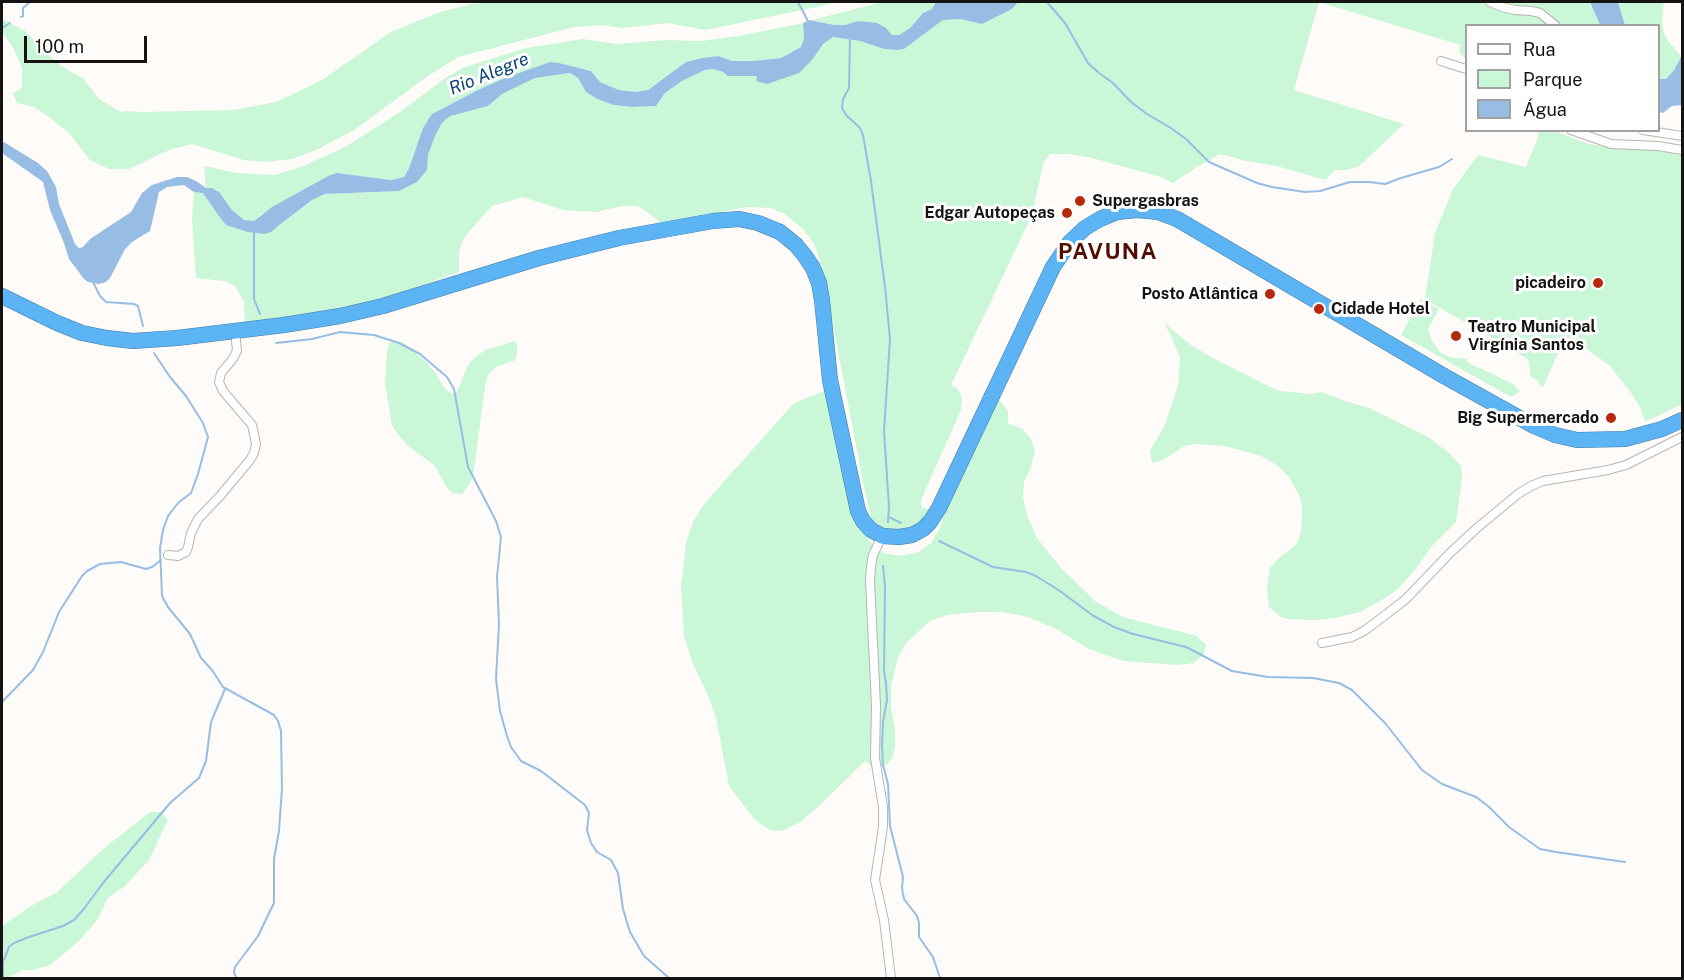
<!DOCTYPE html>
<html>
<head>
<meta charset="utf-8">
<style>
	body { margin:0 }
	#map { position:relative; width:1684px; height:980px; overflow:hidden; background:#fffbf8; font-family:"Public Sans",sans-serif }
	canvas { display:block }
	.frame { position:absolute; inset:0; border:3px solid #161413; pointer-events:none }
	.legend { position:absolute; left:1465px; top:24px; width:195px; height:108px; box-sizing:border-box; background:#fff; border:2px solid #a2a1a1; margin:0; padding:8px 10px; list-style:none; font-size:18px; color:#161413 }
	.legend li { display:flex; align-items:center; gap:12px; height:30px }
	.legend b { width:30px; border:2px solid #a2a1a1 }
	.scale { position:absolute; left:24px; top:36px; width:123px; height:27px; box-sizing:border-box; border:3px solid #161413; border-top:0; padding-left:8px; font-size:18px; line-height:21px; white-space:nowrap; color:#161413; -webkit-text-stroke:4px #fff; paint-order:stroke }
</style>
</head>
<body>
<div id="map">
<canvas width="1684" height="980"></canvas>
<div class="frame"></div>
<ul class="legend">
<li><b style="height:8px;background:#fff"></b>Rua</li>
<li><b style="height:16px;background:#caf7d7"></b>Parque</li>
<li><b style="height:16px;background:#98bde5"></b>Água</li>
</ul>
<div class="scale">100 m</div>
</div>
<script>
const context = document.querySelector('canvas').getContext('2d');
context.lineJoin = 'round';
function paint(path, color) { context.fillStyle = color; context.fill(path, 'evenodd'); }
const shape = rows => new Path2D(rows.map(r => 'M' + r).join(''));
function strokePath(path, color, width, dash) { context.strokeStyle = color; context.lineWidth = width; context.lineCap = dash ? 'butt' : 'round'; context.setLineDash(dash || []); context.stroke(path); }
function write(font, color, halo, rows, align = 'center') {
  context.font = font + ' "Public Sans",sans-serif'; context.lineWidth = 6; context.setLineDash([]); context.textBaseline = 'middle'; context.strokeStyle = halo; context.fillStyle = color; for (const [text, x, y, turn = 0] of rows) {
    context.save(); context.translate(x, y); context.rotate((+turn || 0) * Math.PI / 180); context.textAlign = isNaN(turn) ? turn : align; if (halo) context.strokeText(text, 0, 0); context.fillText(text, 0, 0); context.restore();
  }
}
paint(shape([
	[496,2,834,2,822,6,705,30,668,23,622,28,603,25,574,27,458,57,428,76,354,130,316,150,292,159,265,162,244,160,192,144,169,150,129,169,109,169,90,160,69,133,50,118,34,107,17,103,13,93,20,89,22,86,22,68,14,49,2,32,2,19,25,31,56,62,71,72,83,78,99,99,123,113,123,111,140,112,233,110,276,102,322,80,391,32,437,13,471,4],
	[883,2,936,2,932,9,923,13,910,28,899,35,892,35,886,28,858,21,845,25,834,25,812,20],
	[1018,2,1590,2,1600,25,1466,26,1466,59,1459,52,1460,45,1319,2,1294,90,1404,124,1358,167,1345,170,1335,170,1325,180,1277,166,1247,161,1220,154,1197,167,1173,183,1161,177,1092,158,1070,154,1050,154,1043,164,1032,215,951,385,958,389,962,399,961,410,921,500,922,507,930,510,914,534,873,527,864,487,822,267,814,244,804,230,785,214,771,208,748,207,662,223,638,206,622,206,596,212,563,210,523,197,492,206,472,228,464,238,459,251,459,272,392,296,353,307,245,326,244,302,235,286,225,281,196,278,192,219,194,192,203,193,226,225,278,226,312,200,325,194,399,191,417,182,427,170,428,155,435,136,442,123,450,115,488,106,502,94,535,78,570,73,578,78,586,92,597,99,615,105,632,107,656,106,665,93,682,81,705,70,713,69,734,76,757,76,833,37,860,41,884,49,897,50,904,49,943,20,960,19,982,24,1012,9],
	[1618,2,1664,2,1662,21,1664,33,1669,42,1681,56,1674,70,1666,79,1659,79,1658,26,1625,25],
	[803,23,804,38,801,47,781,58,753,61,732,61,718,56,702,58,686,62,648,90,636,92,619,90,600,82,591,71,550,62,531,69,478,90,432,114,415,150,409,168,404,177,391,180,337,173,330,175,262,214,254,221,244,220,232,210,220,193,206,188,204,166,237,173,275,175,303,166,345,147,397,114,444,79,462,68,526,48,583,39,616,44,666,40,701,41,739,36],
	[1538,130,1555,131,1586,143,1617,149,1652,150,1682,155,1682,404,1645,422,1640,407,1632,394,1610,366,1572,338,1563,342,1543,387,1538,384,1539,381,1531,377,1528,359,1425,299,1435,233,1453,189,1478,155,1526,167,1538,137],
	[1421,299,1439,309,1428,329,1432,341,1440,352,1450,357,1467,359,1467,362,1513,384,1520,391,1511,397,1401,335],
	[1164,323,1191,345,1213,358,1270,387,1280,391,1291,392,1311,394,1321,392,1351,403,1369,408,1428,437,1449,453,1461,466,1462,479,1456,522,1432,546,1417,567,1398,589,1387,597,1360,612,1335,618,1315,620,1287,619,1281,617,1269,607,1267,589,1269,574,1270,568,1278,559,1296,545,1301,532,1302,520,1302,505,1299,495,1289,477,1278,466,1261,456,1225,446,1196,444,1184,446,1163,460,1152,463,1150,451,1164,427,1178,386,1180,357,1169,332],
	[393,341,402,342,425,361,435,372,445,389,452,394,457,391,460,385,469,363,476,357,485,350,515,341,517,345,517,354,515,360,496,367,488,375,485,386,474,471,471,482,462,494,453,493,447,488,435,466,407,445,397,433,392,425,385,384,387,352,389,344],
	[829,389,861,528,868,539,877,549,884,553,900,556,919,552,931,543,941,526,948,495,997,397,1008,411,1008,423,1022,429,1030,437,1035,450,1031,467,1024,482,1023,497,1027,515,1037,538,1061,568,1095,601,1123,617,1197,636,1206,645,1204,654,1194,663,1178,665,1123,661,1089,649,1056,629,1028,617,1002,612,977,612,947,615,930,621,906,643,898,657,891,686,891,707,895,729,895,746,893,756,888,764,875,769,865,761,819,806,800,822,782,831,770,830,755,820,729,786,716,718,709,698,691,659,684,636,681,587,686,542,693,522,704,504,794,403],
	[150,812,161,812,168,820,149,860,124,887,108,898,98,919,79,941,50,965,33,970,23,970,7,978,2,978,2,926,31,906,56,893,102,850]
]), '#caf7d7');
paint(shape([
	[936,2,1018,2,1012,9,982,24,960,19,943,20,904,49,897,50,884,49,860,41,833,37,823,44,812,60,799,73,767,84,756,81,757,76,728,76,723,72,713,69,705,70,682,81,665,93,656,106,632,107,614,105,597,99,586,92,578,78,570,73,535,78,502,94,488,106,450,116,442,123,435,136,428,155,427,170,417,182,399,191,325,194,312,200,278,226,271,232,265,234,248,232,226,225,216,212,203,193,194,192,184,185,167,187,159,192,150,231,132,242,125,249,110,278,106,282,99,284,88,282,84,279,69,259,64,243,50,210,43,182,2,153,2,141,38,163,47,171,56,187,59,204,75,244,79,248,83,247,90,239,131,212,142,193,152,185,177,177,187,177,196,181,206,188,212,188,220,193,232,210,244,220,254,221,272,207,330,175,337,173,391,180,404,177,409,168,423,128,432,114,478,90,505,78,550,62,559,63,591,71,600,82,619,90,636,92,648,90,686,62,702,58,718,56,732,61,753,61,781,58,801,47,804,38,803,23,810,20,834,25,845,25,858,21,877,23,886,28,892,35,899,35,910,28,923,13,932,9],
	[1590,2,1618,2,1625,25,1600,25],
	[1682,55,1682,105,1672,106,1663,113,1659,112,1659,79,1666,79,1674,70]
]), '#98bde5');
strokePath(shape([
	[798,2,809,23],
	[1047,2,1065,23,1088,63,1099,73,1113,83,1131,102,1147,114,1171,128,1186,139,1209,162,1257,183,1272,187,1305,192,1320,191,1350,182,1369,182,1385,184,1401,178,1439,167,1452,159],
	[21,17,23,16,23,8,30,2],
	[2,28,10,23],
	[850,37,849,88,843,99,842,108,846,115,860,128,863,135,871,181,885,287,890,339,884,431,889,507,888,522],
	[2,88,2,93],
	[254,231,254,299,260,314],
	[93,282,100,296,106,302,134,304,138,306,143,326],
	[276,343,312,339,340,332,374,335,399,343,420,354,447,377,454,389,468,467,496,521,501,537,497,577,499,624,496,679,500,711,507,736,511,747,521,761,541,771,585,805,589,813,587,830,591,843,597,852,611,860,618,873,623,909,630,932,644,956,669,978],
	[154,353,170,377,186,396,203,423,208,437,198,474,191,493,178,503,168,516,163,530,160,548,162,596,168,607,190,634,201,658,212,670,223,687,274,715,278,721,281,731,282,788,279,831,274,859,274,903,258,936,235,967,234,972,236,978],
	[889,517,901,523],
	[939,541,993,567,1026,572,1036,576,1060,591,1092,615,1114,627,1133,634,1186,647,1232,671,1268,677,1313,678,1339,683,1352,690,1385,723,1422,770,1442,784,1476,797,1488,806,1509,827,1540,849,1556,852,1625,862],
	[883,566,885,586,884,672,886,683,887,700,883,722,882,745,883,765,888,784,890,826,903,877,902,888,904,899,917,916,919,923,919,937,933,957,940,978],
	[2,702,33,670,43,652,59,612,82,576,87,571,100,564,121,562,146,569,152,567,161,560],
	[3,978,3,962,9,947,14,943,26,938,63,926,74,920,83,910,103,883,170,803,199,778,206,761,211,722,225,689]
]), '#98bde5', 2);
const street = shape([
	[1490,2,1502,7,1515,10,1531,11,1540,13,1556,26],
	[1441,61,1466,69],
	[1571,130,1611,144,1658,146,1682,150],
	[1643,130,1682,136],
	[882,536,873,555,871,567,870,581,876,705,875,758,883,807,883,827,875,880,884,920,891,978],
	[168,555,178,556,186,552,188,547,191,533,198,519,220,496,250,460,254,453,256,444,252,425,223,391,219,382,221,373,232,360,237,351,235,331],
	[1322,643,1352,637,1364,631,1388,613,1406,599,1450,553,1477,528,1518,494,1531,486,1543,481,1608,470,1626,465,1682,437]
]);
const highway = shape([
	[2,296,57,323,82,333,107,338,133,341,177,338,284,325,340,316,383,306,539,258,619,238,713,221,739,219,758,223,780,232,796,245,805,256,813,268,819,283,822,300,830,380,858,511,863,521,871,530,882,536,899,537,912,535,923,529,930,522,939,508,1053,267,1070,242,1085,228,1100,219,1117,212,1138,210,1158,212,1177,219,1444,376,1534,426,1555,435,1577,440,1625,439,1662,429,1682,420]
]);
strokePath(street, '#b9b5b1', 10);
strokePath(highway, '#447ca6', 16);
strokePath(street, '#fff', 8);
strokePath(highway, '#5cb4f5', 15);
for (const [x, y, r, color] of [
	[1080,201,6,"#b5290c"],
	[1067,213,6,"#b5290c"],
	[1598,283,6,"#b5290c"],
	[1270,294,6,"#b5290c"],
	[1319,309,6,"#b5290c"],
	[1456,336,6,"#b5290c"],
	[1611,418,6,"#b5290c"]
]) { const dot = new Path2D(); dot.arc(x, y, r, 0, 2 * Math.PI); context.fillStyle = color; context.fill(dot); strokePath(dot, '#fff', 2); }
write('bold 16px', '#161413', '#fff', [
	["Supergasbras",1092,201,"left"],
	["Edgar Autopeças",1055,213],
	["picadeiro",1586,283],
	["Posto Atlântica",1258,294],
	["Cidade Hotel",1331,309,"left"],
	["Teatro Municipal",1468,327,"left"],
	["Virgínia Santos",1468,345,"left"],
	["Big Supermercado",1599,418]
], 'right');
write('italic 18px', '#094373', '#fff', [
	["Rio Alegre",489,74,-22]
]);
context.letterSpacing = '1.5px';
write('bold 22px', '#510e03', '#fff', [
	["PAVUNA",1108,252]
]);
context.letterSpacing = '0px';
</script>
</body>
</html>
